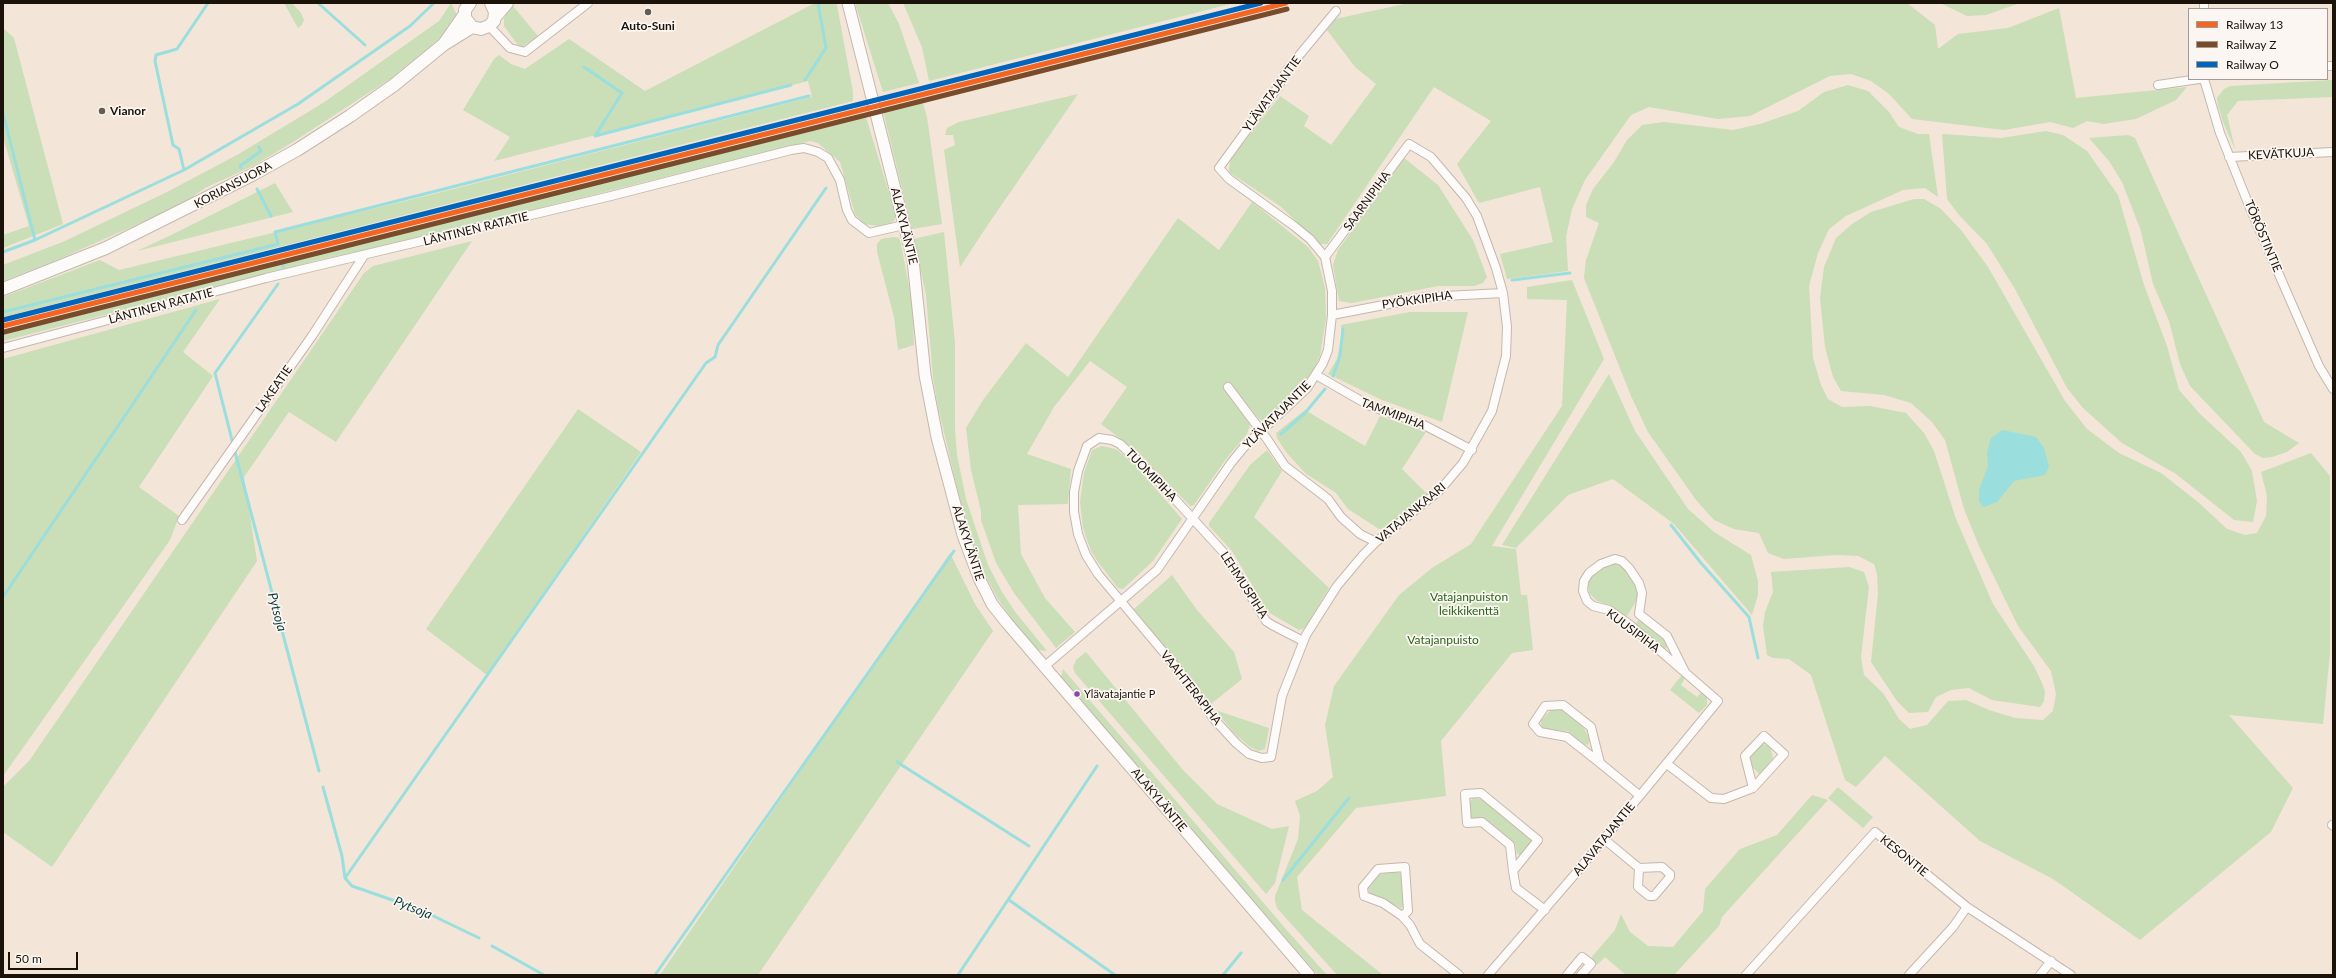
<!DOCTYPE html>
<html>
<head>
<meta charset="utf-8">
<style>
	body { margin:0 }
	#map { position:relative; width:2336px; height:978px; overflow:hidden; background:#f3e5d7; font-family:Lato,sans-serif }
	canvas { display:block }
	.frame { position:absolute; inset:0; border:4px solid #1b1209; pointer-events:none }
	.legend { position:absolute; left:2188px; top:8px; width:140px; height:72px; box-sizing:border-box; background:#fbf6f1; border:1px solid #a19b94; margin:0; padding:5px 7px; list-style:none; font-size:12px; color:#1b1209 }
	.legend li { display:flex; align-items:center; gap:8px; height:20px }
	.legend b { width:20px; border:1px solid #a19b94 }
	.scale { position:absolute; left:8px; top:952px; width:70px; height:18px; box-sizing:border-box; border:2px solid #1b1209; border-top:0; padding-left:5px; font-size:12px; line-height:14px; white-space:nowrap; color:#1b1209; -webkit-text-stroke:3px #fbf6f1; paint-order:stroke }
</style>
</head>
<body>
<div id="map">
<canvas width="2336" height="978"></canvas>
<div class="frame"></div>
<ul class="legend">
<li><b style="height:5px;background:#f26522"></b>Railway 13</li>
<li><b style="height:5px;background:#7a4b2a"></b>Railway Z</li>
<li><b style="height:5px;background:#0065bd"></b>Railway O</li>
</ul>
<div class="scale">50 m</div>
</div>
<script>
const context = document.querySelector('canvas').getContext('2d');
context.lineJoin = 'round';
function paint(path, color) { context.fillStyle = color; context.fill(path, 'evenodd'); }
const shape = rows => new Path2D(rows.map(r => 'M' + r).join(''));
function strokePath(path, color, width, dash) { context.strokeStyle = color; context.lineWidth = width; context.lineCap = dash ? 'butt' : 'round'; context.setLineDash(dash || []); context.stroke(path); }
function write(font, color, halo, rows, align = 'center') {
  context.font = font + ' Lato,sans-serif'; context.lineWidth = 3.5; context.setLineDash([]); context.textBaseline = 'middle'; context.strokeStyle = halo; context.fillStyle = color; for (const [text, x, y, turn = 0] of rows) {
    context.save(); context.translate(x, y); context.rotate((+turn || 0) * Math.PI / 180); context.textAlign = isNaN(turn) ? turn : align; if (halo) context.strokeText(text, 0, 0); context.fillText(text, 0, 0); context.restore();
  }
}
paint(shape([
	[284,3,292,3,301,13,304,20,302,25,298,28],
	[451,3,457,15,446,32,433,44,390,79,293,142,253,166,205,188,181,205,57,260,3,281,3,265,65,241,167,192,237,155,323,103,439,21],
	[815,3,836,3,837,5,853,92,853,101,3,317,3,297,100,260,119,270,430,195,812,97,808,81,494,161,510,137,463,110,494,59,499,55,511,64,525,69,569,39,645,91],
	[855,3,888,3,899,24,919,83,883,92],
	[903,3,1234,3,929,81,922,47],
	[1409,3,1907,3,1935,25,1938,49,1958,34,2008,28,2059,8,2076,98,2187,87,2176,100,2136,119,2103,124,2087,121,2073,128,2050,122,2004,130,1912,119,1889,94,1871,81,1851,74,1830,76,1750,116,1718,119,1649,107,1631,115,1585,180,1572,209,1566,237,1568,271,1507,279,1500,254,1553,242,1540,187,1479,203,1457,164,1491,121,1434,87,1327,244,1320,244,1280,206,1229,172,1230,160,1280,96,1309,116,1304,126,1331,145,1376,84,1355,67,1327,30,1335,19],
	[1940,3,2020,3,1986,15,1967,16],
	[513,6,538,36,522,47,517,44,504,26,504,18,509,8],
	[3,28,14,38,63,224,3,248,3,235,29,226,3,137],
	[2333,80,2333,97,2238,101,2227,115,2235,149,2223,122,2218,105,2217,98,2224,89,2230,86],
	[1848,85,1868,91,1889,112,1899,127,1918,134,1929,134,1938,197,1925,188,1903,190,1846,216,1829,229,1818,253,1809,286,1813,358,1821,385,1828,399,1842,407,1870,406,1906,413,1924,433,1934,451,1956,519,1993,604,2034,666,2041,681,2045,691,2044,701,2040,707,1992,700,1969,688,1951,690,1936,697,1928,712,1909,713,1897,701,1871,662,1878,594,1877,574,1874,564,1858,556,1836,555,1784,559,1768,553,1759,533,1734,529,1714,520,1696,500,1648,432,1631,396,1584,278,1586,260,1599,223,1586,217,1586,205,1593,189,1614,162,1627,140,1642,125,1664,122,1733,130,1760,124,1798,111,1824,92],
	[1078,94,989,223,960,267,944,150,955,145,953,135,945,135,947,128,959,122],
	[922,100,927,117,942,224,912,229,883,111],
	[865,114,896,216,894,221,887,225,878,226,864,224,855,214,840,162,818,143,810,141,399,243,323,259,3,341,3,330],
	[2046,131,2063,135,2087,151,2118,195,2144,285,2167,346,2179,390,2200,414,2241,452,2252,471,2257,501,2253,522,2234,520,2176,474,2122,443,2083,408,2067,388,2015,289,1987,244,1959,215,1947,199,1942,134,2001,138],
	[2128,135,2135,138,2264,422,2299,443,2287,452,2272,457,2263,458,2255,454,2190,386,2180,364,2169,321,2153,284,2141,231,2122,182,2109,161,2089,138],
	[1404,158,1438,185,1473,240,1487,277,1483,283,1474,286,1438,286,1352,303,1339,301,1333,265,1338,250],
	[275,183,293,212,137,251,165,238],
	[1914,199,1924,199,1941,209,1961,230,1988,267,2065,401,2087,429,2119,453,2161,473,2198,502,2227,529,2245,535,2257,533,2266,516,2267,496,2261,472,2311,453,2330,476,2330,653,2323,724,2229,715,2293,788,2271,832,2140,940,2053,879,1980,841,1885,756,1856,787,1845,780,1811,675,1789,659,1773,658,1767,655,1763,626,1765,612,1773,592,1771,572,1849,567,1864,572,1869,587,1861,657,1864,675,1883,693,1899,719,1910,729,1927,725,1948,701,1966,700,1989,710,2015,718,2043,720,2053,711,2056,694,2051,671,2018,626,1979,546,1964,509,1945,440,1932,422,1911,403,1884,395,1841,391,1833,377,1825,347,1820,298,1824,267,1836,238,1852,224,1871,212],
	[1252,202,1308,247,1318,261,1325,288,1326,318,1320,356,1313,371,1296,392,1263,421,1259,419,1232,386,1227,393,1250,425,1247,434,1226,459,1194,505,1190,506,1139,453,1101,424,1127,387,1090,361,1054,407,1027,454,1071,469,1068,504,1018,505,1021,554,1045,598,1075,632,1056,648,1014,593,996,563,981,520,981,511,971,470,966,428,983,400,1026,343,1068,377,1178,218,1219,250],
	[944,232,955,343,955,429,957,455,966,499,988,565,1002,592,1016,613,1047,651,1037,650,1015,624,998,599,982,569,960,500,938,407,933,377,926,295,914,239],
	[894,237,899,238,901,244,912,302,914,345,898,350,894,317,877,252,877,244,881,239],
	[472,241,336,442,289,412,244,477,257,561,52,867,3,832,3,787,29,761,364,273,373,266],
	[1572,280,1604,359,1492,546,1516,549,1521,595,1527,595,1533,650,1512,653,1441,741,1446,796,1356,808,1297,877,1302,910,1383,975,1337,975,1277,908,1275,901,1275,896,1298,839,1300,816,1295,801,1317,791,1333,777,1325,725,1334,686,1399,595,1432,568,1471,544,1562,406,1567,300,1527,299,1527,287],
	[220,299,183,352,213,376,139,487,179,516,170,540,3,776,3,359],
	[1410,312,1468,312,1442,422,1382,400,1328,374,1337,359,1341,339,1341,325],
	[1609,374,1635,431,1688,509,1714,532,1751,555,1758,581,1758,595,1752,615,1674,524,1613,479,1568,495,1516,548,1502,545],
	[578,409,641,452,487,675,426,629],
	[1305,410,1365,446,1380,416,1426,432,1402,469,1428,495,1383,529,1379,529,1348,509,1336,493,1305,473,1286,452,1277,438,1276,433],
	[1102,446,1116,449,1135,465,1182,519,1153,561,1123,589,1118,588,1098,562,1091,551,1083,528,1080,502,1084,473,1092,450],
	[1267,450,1282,471,1254,517,1329,588,1305,628,1299,630,1268,612,1232,551,1209,526,1209,523,1250,465],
	[950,553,975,604,993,631,758,975,660,975],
	[1607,563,1619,563,1627,571,1638,590,1638,598,1627,616,1621,614,1610,605,1597,601,1589,593,1588,584,1591,577],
	[1172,575,1197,610,1234,652,1242,679,1211,704,1134,609],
	[1640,619,1663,638,1667,647,1665,649,1635,624],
	[1086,652,1183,770,1217,804,1272,829,1289,826,1275,883,1266,894,1075,673,1073,667,1076,660],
	[1063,669,1291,935,1327,975,1318,975,1122,749,1066,684,1061,677],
	[1682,675,1685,678,1681,685,1697,697,1702,691,1707,696,1707,705,1699,713,1670,690],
	[1215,710,1269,728,1265,749,1258,751,1250,747,1234,733],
	[1551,710,1562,710,1582,725,1590,739,1588,745,1583,744,1568,731,1550,730,1541,727,1541,720],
	[1763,744,1770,746,1773,758,1760,775,1751,765,1750,756,1758,746],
	[1838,787,1873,817,1863,828,1828,798],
	[1812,795,1828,800,1722,917,1719,926,1674,975,1626,975,1605,957,1597,965,1590,959,1615,930,1621,914,1630,932,1648,946,1673,947,1703,911,1705,889,1740,849,1777,835],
	[1473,798,1482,799,1533,840,1522,855,1517,854,1515,844,1485,820,1471,818,1469,803],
	[1395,871,1400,873,1402,878,1404,905,1401,908,1370,893,1368,888,1378,875]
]), '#cadeb8');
paint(shape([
	[2002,430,2036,437,2044,448,2049,467,2045,475,2014,481,1997,502,1984,507,1979,502,1979,490,1988,466,1987,453,1991,438]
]), '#9adfdd');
strokePath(shape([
	[208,3,177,49,156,55,155,61,173,145,179,149,184,170,298,104,410,26,434,3],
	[318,3,365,45],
	[584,67,622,93,595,136,791,85],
	[805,80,826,48,818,3],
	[3,113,35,240,184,170],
	[241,168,240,166,261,151,259,147],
	[257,189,271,216],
	[3,252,35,240],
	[283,264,283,267],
	[1512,280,1570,273],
	[3,312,278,244,275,232,809,96],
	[1333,376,1340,356,1343,329],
	[1281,434,1305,413,1325,389],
	[233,444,215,373,278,284],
	[235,452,319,771],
	[1671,525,1701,563,1749,617,1758,658],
	[3,597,196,310],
	[897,762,1029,846],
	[323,787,342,856,345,878,352,886,421,910,479,938],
	[345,878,706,363,715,357,718,345,826,188],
	[1283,880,1349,798],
	[1009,900,1115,975],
	[492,946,544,975],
	[655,975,954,551],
	[958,975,1097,766],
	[1223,975,1241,953]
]), '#9adfdd', 3);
const minor = shape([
	[2204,3,2204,9],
	[489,26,510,48,525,52,588,3],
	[2327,66,2333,66],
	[2204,79,2220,133,2250,208,2319,366,2333,389],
	[2158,85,2199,79],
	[2229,157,2333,152],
	[1332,315,1425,297,1503,293],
	[3,348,266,278,611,196,791,150,804,148,818,152,828,158,840,180,847,210,852,220,869,233,904,225],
	[1316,375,1370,406,1422,424,1472,450],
	[1228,387,1267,439,1285,466,1328,499,1341,517,1360,534,1376,542],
	[182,520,312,336,363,257],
	[1303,641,1272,625,1266,621,1225,554,1151,473,1120,444,1112,440,1099,438,1087,446,1078,471,1074,492,1074,512,1078,534,1086,555,1098,574,1186,679,1213,718,1236,743,1249,754,1262,758,1271,757,1282,696,1306,635,1337,586,1363,555,1376,542,1440,490,1463,463,1492,411,1506,356,1507,327,1503,293,1496,268,1477,216,1466,198,1431,157,1409,144,1325,257],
	[1045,666,1157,570,1231,463,1244,447,1307,388,1323,363,1328,350,1332,315,1332,291,1325,257,1310,239,1294,226,1229,179,1219,168,1278,87,1287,70,1336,11],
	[1600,763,1591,727,1563,705,1545,706,1533,724,1540,732,1567,737,1600,763,1639,795],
	[1667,764,1711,798,1724,799,1753,788,1784,754,1764,736,1745,756,1753,788],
	[2332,825,2333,826],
	[1604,839,1639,868,1662,867,1670,874,1670,877,1654,896,1649,896,1638,887,1639,868],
	[1513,871,1538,840,1481,793,1465,794,1467,823,1482,822,1510,845,1513,871,1516,888,1545,910],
	[1402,916,1408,911,1405,867,1378,869,1363,887,1364,896,1383,903,1402,916,1410,925,1420,944,1459,975],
	[1488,975,1576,873,1718,701,1688,675,1629,624,1609,610,1593,606,1587,601,1583,591,1584,581,1589,573,1601,564,1615,559,1622,561,1629,568,1639,583,1642,593,1639,614,1667,636,1685,672],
	[1567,975,1582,957,1591,964,1581,975],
	[1746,975,1875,832,1967,907,2071,975],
	[1909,975,1953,927,1967,907],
	[2040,975,2051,961]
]);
const tertiary = shape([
	[848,3,913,260,925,375,937,437,963,535,979,578,992,604,1007,623,1309,975]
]);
const secondary = shape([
	[470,3,465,10,465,18,472,27,481,29,489,26,494,21,495,12,491,3],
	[495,17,507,3],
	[444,44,465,14],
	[3,289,106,248,252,175,297,150,350,116,394,85,443,45,472,27]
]);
strokePath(minor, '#c4b8ae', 10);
strokePath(tertiary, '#c4b8ae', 13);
strokePath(secondary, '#c4b8ae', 14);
strokePath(minor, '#fdfbf9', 8);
strokePath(tertiary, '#fdfbf9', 11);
strokePath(secondary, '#fdfbf9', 12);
strokePath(shape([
	[3,326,1286,3]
]), '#f26522', 5);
strokePath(shape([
	[4,332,1287,9]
]), '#7a4b2a', 5);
strokePath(shape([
	[3,320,1261,3]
]), '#0065bd', 5);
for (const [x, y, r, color] of [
	[648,12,4,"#675c51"],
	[102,111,4,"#675c51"],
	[1077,694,3.5,"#8e44ad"]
]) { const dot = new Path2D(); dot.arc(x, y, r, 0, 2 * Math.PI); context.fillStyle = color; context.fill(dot); strokePath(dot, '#fbf6f1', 1.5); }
write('11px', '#1b1209', '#fbf6f1', [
	["Ylävatajantie P",1084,694]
], 'left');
write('bold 12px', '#1b1209', '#fbf6f1', [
	["Auto-Suni",648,26],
	["Vianor",110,111,"left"]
]);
write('12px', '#1b1209', '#fbf6f1', [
	["YLÄVATAJANTIE",1272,94,-54],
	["KEVÄTKUJA",2281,154,-3],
	["KORIANSUORA",233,185,-28],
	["SAARNIPIHA",1367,201,-54],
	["ALAKYLÄNTIE",904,226,76],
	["LÄNTINEN RATATIE",476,229,-14],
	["TÖRÖSTINTIE",2263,236,67],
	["PYÖKKIPIHA",1417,300,-8],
	["LÄNTINEN RATATIE",161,306,-15],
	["LAKEATIE",274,389,-55],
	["TAMMIPIHA",1393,414,21],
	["YLÄVATAJANTIE",1277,415,-45],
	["TUOMIPIHA",1151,475,46],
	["VATAJANKAARI",1411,513,-40],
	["ALAKYLÄNTIE",968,543,72],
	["LEHMUSPIHA",1244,585,57],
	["KUUSIPIHA",1633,631,37],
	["VAAHTERAPIHA",1191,688,52],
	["ALAKYLÄNTIE",1159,800,50],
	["ALAVATAJANTIE",1604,839,-51],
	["KESONTIE",1904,856,39]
]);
write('12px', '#276719', '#fbf6f1', [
	["Vatajanpuiston",1469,597],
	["leikkikenttä",1469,611],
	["Vatajanpuisto",1443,640]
]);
write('italic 13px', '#073b3d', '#fbf6f1', [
	["Pytsoja",277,612,75],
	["Pytsoja",413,908,22]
]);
</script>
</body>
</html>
